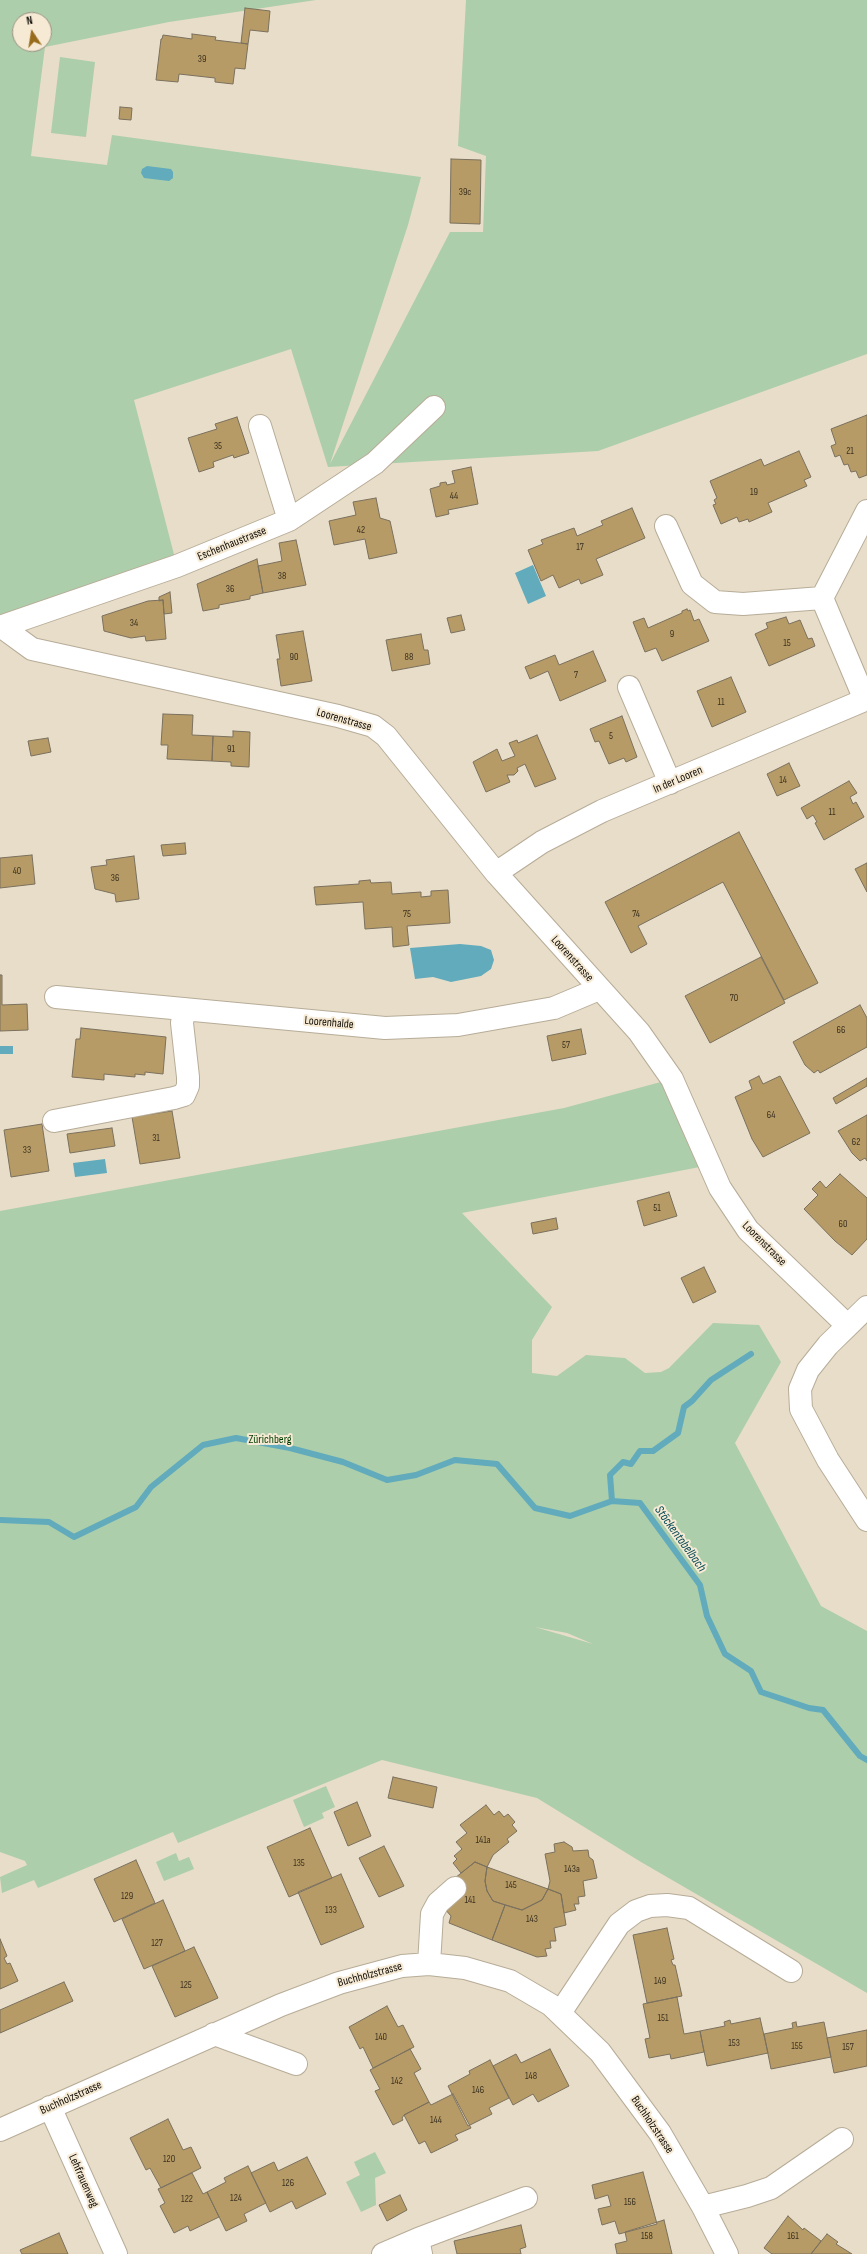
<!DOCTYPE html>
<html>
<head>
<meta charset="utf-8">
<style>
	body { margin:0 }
	#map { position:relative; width:867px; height:2254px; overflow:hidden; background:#e8ddc8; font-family:"Sofia Sans Condensed",sans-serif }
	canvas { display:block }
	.north { position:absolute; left:12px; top:12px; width:40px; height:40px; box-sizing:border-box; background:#f6ead5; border:1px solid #9b9283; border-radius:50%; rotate:348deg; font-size:11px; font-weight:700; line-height:16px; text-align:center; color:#120e07 }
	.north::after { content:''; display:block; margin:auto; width:14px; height:18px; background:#986c1a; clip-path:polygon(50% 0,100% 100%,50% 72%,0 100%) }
</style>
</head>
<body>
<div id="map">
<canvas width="867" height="2254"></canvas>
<div class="north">N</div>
</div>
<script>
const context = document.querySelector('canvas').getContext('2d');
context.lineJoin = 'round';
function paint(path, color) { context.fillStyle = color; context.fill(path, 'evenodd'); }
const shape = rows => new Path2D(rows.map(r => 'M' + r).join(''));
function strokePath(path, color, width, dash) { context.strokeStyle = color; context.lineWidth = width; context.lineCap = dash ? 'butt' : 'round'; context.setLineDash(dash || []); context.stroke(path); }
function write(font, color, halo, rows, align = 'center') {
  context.font = font + ' "Sofia Sans Condensed",sans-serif'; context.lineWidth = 4; context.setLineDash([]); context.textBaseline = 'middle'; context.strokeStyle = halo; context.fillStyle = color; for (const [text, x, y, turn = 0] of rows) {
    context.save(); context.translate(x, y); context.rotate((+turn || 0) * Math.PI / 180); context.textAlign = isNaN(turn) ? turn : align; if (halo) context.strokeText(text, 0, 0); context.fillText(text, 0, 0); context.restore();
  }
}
paint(shape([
	[0,0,316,0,169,22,45,47,31,156,107,165,112,135,421,177,408,225,330,464,450,232,483,232,486,156,458,146,466,0,867,0,867,354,598,451,328,467,291,349,134,400,177,566,0,627],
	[20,20,44,20,44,44,20,44],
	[60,57,95,62,86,137,51,133],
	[672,1079,710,1165,462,1213,552,1307,532,1340,532,1373,557,1376,586,1355,625,1358,645,1373,661,1372,669,1368,713,1323,759,1325,781,1362,735,1443,821,1606,867,1631,867,1993,641,1862,537,1798,382,1760,178,1843,173,1832,38,1888,34,1880,2,1893,0,1877,27,1865,25,1861,0,1852,0,1211,564,1108],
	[535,1627,567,1633,593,1644],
	[326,1786,335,1807,322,1813,324,1818,304,1827,293,1800],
	[176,1853,179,1861,189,1857,194,1869,164,1881,156,1862],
	[375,2152,386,2173,375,2178,376,2205,361,2212,346,2182,360,2175,354,2162]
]), '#adceaa');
paint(shape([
	[147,166,171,169,173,172,173,178,169,181,144,178,141,173,142,169],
	[533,565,546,596,528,604,515,573],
	[460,944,481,946,491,950,494,960,491,969,481,976,451,982,433,977,415,979,410,948],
	[0,1046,13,1046,13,1054,0,1054],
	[105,1159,107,1173,75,1177,73,1163]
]), '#61abbc');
strokePath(shape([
	[612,1501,610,1475,623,1462,631,1464,640,1451,653,1451,678,1433,684,1407,692,1401,711,1380,751,1354],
	[0,1520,49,1522,74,1537,136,1507,151,1487,203,1445,236,1438,290,1448,343,1462,387,1480,416,1475,455,1460,497,1464,535,1508,570,1516,612,1501,640,1503,700,1585,707,1616,725,1654,751,1671,761,1692,809,1708,823,1710,860,1756,867,1760]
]), '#61abbc', 6);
const building = shape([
	[245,8,270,11,268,32,250,30,248,44,241,43,245,8],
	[192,34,216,37,215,40,248,44,245,69,235,68,233,84,215,82,215,78,179,74,178,82,156,80,161,39,162,39,163,35,192,39,192,34],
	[120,107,132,108,131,120,119,119,120,107],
	[451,159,481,160,480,224,450,223,451,159],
	[867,415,867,475,859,478,856,471,851,472,848,464,844,465,840,455,835,457,831,446,836,444,831,429,867,415],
	[237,417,249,453,234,458,233,455,213,462,214,467,199,472,188,438,217,429,215,424,237,417],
	[799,451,811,477,804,480,807,486,768,503,772,512,749,522,748,519,739,522,737,517,721,524,713,505,716,504,714,500,717,498,710,481,761,459,764,466,799,451],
	[471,467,478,504,448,510,449,514,436,517,430,489,440,486,440,483,446,482,447,485,455,483,452,471,471,467],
	[376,498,380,518,390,521,397,553,369,559,365,539,334,545,329,521,356,515,353,502,376,498],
	[632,508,645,538,596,559,603,575,581,584,579,579,559,588,553,575,541,581,528,550,543,544,541,540,574,528,577,536,603,525,601,521,632,508],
	[296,540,306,585,263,593,258,566,282,561,279,543,296,540],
	[257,559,263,593,250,596,250,599,219,605,219,608,203,611,197,584,257,559],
	[170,592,172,613,164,614,163,600,159,601,159,597,170,592],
	[163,600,166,639,146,641,145,636,131,638,104,631,102,616,148,601,163,600],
	[687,609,688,611,690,610,694,621,699,619,709,641,662,661,656,648,645,652,633,622,644,618,648,628,682,613,682,611,687,609],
	[461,615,465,630,451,633,447,618,461,615],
	[786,617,789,624,800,620,808,639,812,638,815,646,769,666,755,634,768,628,766,623,786,617],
	[303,631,312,681,281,686,277,659,280,659,276,635,303,631],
	[421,634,424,650,428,650,430,664,392,671,386,640,421,634],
	[593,651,606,681,560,701,548,671,530,679,525,667,555,655,559,665,593,651],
	[731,677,746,712,712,727,697,691,731,677],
	[163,714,193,715,192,735,213,736,212,761,167,759,168,745,161,745,163,714],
	[622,716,637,757,626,762,624,758,609,764,599,741,595,742,590,729,622,716],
	[233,731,250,732,249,767,231,766,231,762,212,761,213,736,233,737,233,731],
	[537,735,556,779,535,787,525,764,517,768,518,771,514,775,507,775,510,782,486,792,473,762,497,749,502,761,515,756,509,743,517,740,518,743,537,735],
	[48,738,51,752,31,756,28,741,48,738],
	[789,763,800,786,777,796,767,774,789,763],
	[849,781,857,793,850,797,853,804,856,802,864,817,824,840,815,823,817,822,813,815,807,819,801,808,849,781],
	[739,832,818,983,784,1000,723,882,638,926,647,944,631,953,605,902,739,832],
	[185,843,186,854,163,856,161,845,185,843],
	[32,855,35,884,0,888,0,858,32,855],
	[134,856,139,899,116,902,115,894,95,889,91,867,107,865,106,860,134,856],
	[867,863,867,892,855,869,867,863],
	[370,880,371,883,391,882,392,894,421,892,421,897,431,896,431,891,448,890,450,923,407,926,409,945,393,947,392,927,365,929,363,902,316,905,314,887,359,884,359,881,370,880],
	[761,957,785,1003,710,1043,685,996,761,957],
	[0,975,2,975,2,1005,27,1004,28,1030,0,1031,0,975],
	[860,1005,867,1018,867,1047,820,1073,818,1070,814,1073,805,1065,793,1042,860,1005],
	[81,1028,166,1037,163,1074,145,1072,145,1075,135,1074,135,1077,104,1074,104,1080,72,1077,76,1039,80,1039,81,1028],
	[581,1029,586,1054,552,1061,547,1036,581,1029],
	[759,1076,763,1084,780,1076,810,1133,763,1157,752,1139,735,1097,752,1089,749,1081,759,1076],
	[867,1078,867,1086,836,1104,833,1098,867,1078],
	[172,1111,180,1158,140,1164,132,1117,172,1111],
	[867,1115,867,1161,865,1158,860,1161,852,1153,838,1131,867,1115],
	[42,1124,49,1171,11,1177,4,1130,42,1124],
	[112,1128,115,1146,70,1153,67,1134,112,1128],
	[840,1174,867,1198,867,1239,852,1255,835,1241,804,1209,818,1195,812,1189,820,1181,826,1188,840,1174],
	[669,1192,677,1216,644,1226,637,1201,669,1192],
	[556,1218,558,1229,533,1234,531,1223,556,1218],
	[704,1267,716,1292,693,1303,681,1278,704,1267],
	[393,1777,437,1787,433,1808,388,1798,393,1777],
	[357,1802,371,1836,348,1846,334,1812,357,1802],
	[486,1805,494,1815,499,1811,504,1817,508,1814,515,1822,512,1825,517,1831,507,1839,509,1842,493,1855,487,1867,475,1862,461,1873,453,1863,457,1859,454,1856,462,1849,456,1842,467,1833,460,1825,486,1805],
	[310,1828,332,1878,289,1897,267,1847,310,1828],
	[564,1842,572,1847,573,1851,588,1850,589,1857,593,1860,597,1878,583,1881,585,1896,578,1897,579,1904,574,1904,576,1910,564,1913,561,1894,548,1889,550,1881,545,1854,555,1852,554,1844,564,1842],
	[384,1846,404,1886,379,1897,359,1858,384,1846],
	[136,1860,155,1903,114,1922,94,1879,136,1860],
	[475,1862,487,1867,485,1881,487,1891,493,1901,505,1905,492,1940,449,1923,451,1916,444,1908,450,1882,475,1862],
	[487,1867,548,1889,542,1900,522,1910,493,1901,487,1891,485,1881,487,1867],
	[341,1874,364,1927,321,1945,298,1892,341,1874],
	[548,1889,561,1894,566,1925,554,1928,556,1941,550,1941,551,1948,545,1949,547,1956,537,1957,492,1940,505,1905,522,1910,542,1900,548,1889],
	[163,1900,185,1951,144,1969,122,1919,163,1900],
	[667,1928,674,1959,671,1960,673,1965,675,1965,682,1996,647,2003,633,1935,667,1928],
	[0,1939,7,1956,4,1958,7,1964,10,1963,18,1981,0,1989,0,1939],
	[194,1947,218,1998,175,2017,152,1966,194,1947],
	[64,1982,73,2001,0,2033,0,2010,64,1982],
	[677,1997,684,2034,700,2031,704,2052,671,2059,670,2054,649,2058,645,2039,650,2038,643,2004,677,1997],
	[387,2006,398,2027,403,2025,414,2047,373,2068,363,2047,360,2049,349,2027,387,2006],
	[760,2018,768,2053,707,2066,700,2031,725,2026,724,2022,730,2020,731,2024,760,2018],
	[796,2022,797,2027,824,2022,831,2057,771,2069,764,2034,793,2028,792,2023,796,2022],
	[867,2030,867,2066,834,2073,827,2038,867,2030],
	[410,2049,421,2069,414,2073,429,2102,404,2115,402,2118,403,2120,393,2125,375,2091,380,2089,370,2070,410,2049],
	[550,2049,569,2086,538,2102,533,2094,513,2105,493,2066,516,2054,521,2063,550,2049],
	[490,2060,509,2098,489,2108,492,2114,468,2126,448,2086,470,2074,469,2071,490,2060],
	[453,2094,471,2128,455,2135,458,2140,431,2153,425,2141,419,2144,404,2115,429,2102,431,2105,453,2094],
	[168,2119,183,2150,191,2147,201,2168,161,2188,150,2168,146,2170,130,2138,168,2119],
	[307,2157,326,2194,296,2209,292,2201,270,2212,251,2173,274,2162,278,2171,307,2157],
	[248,2166,266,2203,244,2214,247,2221,226,2231,207,2192,226,2182,224,2178,248,2166],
	[643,2172,657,2224,619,2234,615,2221,602,2225,598,2209,611,2206,608,2195,595,2199,592,2185,643,2172],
	[192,2173,203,2194,207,2192,219,2217,190,2231,188,2226,174,2233,160,2206,165,2203,158,2189,192,2173],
	[400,2195,407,2210,387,2221,379,2205,400,2195],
	[788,2216,803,2230,804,2228,821,2241,811,2254,772,2254,764,2248,788,2216],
	[664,2220,672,2254,617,2254,615,2244,627,2241,625,2232,664,2220],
	[521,2225,526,2247,520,2249,521,2254,457,2254,454,2241,521,2225],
	[59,2233,68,2254,22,2254,20,2250,59,2233],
	[827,2234,838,2242,836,2244,852,2254,811,2254,827,2234]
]);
paint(building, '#b79b66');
strokePath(building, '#7a705d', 1);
const minor = shape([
	[260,426,289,520],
	[666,526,692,584,715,602,743,604,822,598],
	[0,627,177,566,289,520,375,463,434,407],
	[2,627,32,649,338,716,373,726,386,736,496,873,639,1032,672,1079,720,1188,748,1230,847,1325],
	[629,687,670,783],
	[865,700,822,598,867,511],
	[496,873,542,842,602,811,867,699],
	[56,997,385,1028,458,1025,554,1008,599,989],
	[54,1121,174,1098,184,1095,188,1086,188,1077,182,1023,184,1009],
	[867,1307,828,1345,808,1370,800,1389,801,1409,828,1460,867,1520],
	[429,1964,432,1914,438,1903,455,1888],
	[560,2013,619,1924,636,1911,650,1906,667,1905,689,1908,791,1971],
	[214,2034,296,2064],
	[50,2107,116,2254],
	[0,2130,281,2005,339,1983,402,1966,429,1964,465,1968,510,1981,551,2005,600,2052,660,2133,703,2207,727,2254],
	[703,2207,747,2196,771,2188,842,2139],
	[418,2239,526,2198],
	[383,2254,418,2239,421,2254]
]);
strokePath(minor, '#b7ac98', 24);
strokePath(minor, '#fff', 22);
write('10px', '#3b311f', null, [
	["39",202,59],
	["39c",465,192],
	["35",218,446],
	["21",850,451],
	["19",754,492],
	["44",454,496],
	["42",361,530],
	["17",580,547],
	["38",282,576],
	["36",230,589],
	["34",134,623],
	["9",672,634],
	["15",787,643],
	["90",294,657],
	["88",409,657],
	["7",576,675],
	["11",721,702],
	["5",611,736],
	["91",231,749],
	["14",783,780],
	["11",832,812],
	["40",17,871],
	["36",115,878],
	["75",407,914],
	["74",636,914],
	["70",734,998],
	["66",841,1030],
	["57",566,1045],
	["64",771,1115],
	["31",156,1138],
	["62",856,1142],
	["33",27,1150],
	["51",657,1208],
	["60",843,1224],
	["141a",483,1840],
	["135",299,1863],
	["143a",572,1869],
	["145",511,1885],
	["129",127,1896],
	["141",470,1900],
	["133",331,1910],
	["143",532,1919],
	["127",157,1943],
	["149",660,1981],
	["125",186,1985],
	["151",663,2018],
	["140",381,2037],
	["153",734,2043],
	["155",797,2046],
	["157",848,2047],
	["148",531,2076],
	["142",397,2081],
	["146",478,2090],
	["144",436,2120],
	["120",169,2159],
	["126",288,2183],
	["124",236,2198],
	["122",187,2199],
	["156",630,2202],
	["158",647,2236],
	["161",793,2236]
]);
write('12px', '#120e07', '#f6ead5', [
	["Eschenhaustrasse",232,544,-22],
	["Loorenstrasse",344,720,16],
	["In der Looren",678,780,-23],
	["Loorenstrasse",572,959,48],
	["Loorenhalde",329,1023,5],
	["Loorenstrasse",764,1244,45],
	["Buchholzstrasse",370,1975,-15],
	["Buchholzstrasse",71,2098,-24],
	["Buchholzstrasse",652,2125,56],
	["Lehfrauenweg",83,2181,66]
]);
write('12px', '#003d00', '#f6ead5', [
	["Zürichberg",270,1440]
]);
write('italic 13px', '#054b57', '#f6ead5', [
	["Stöckentobelbach",680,1539,54]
]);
</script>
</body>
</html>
